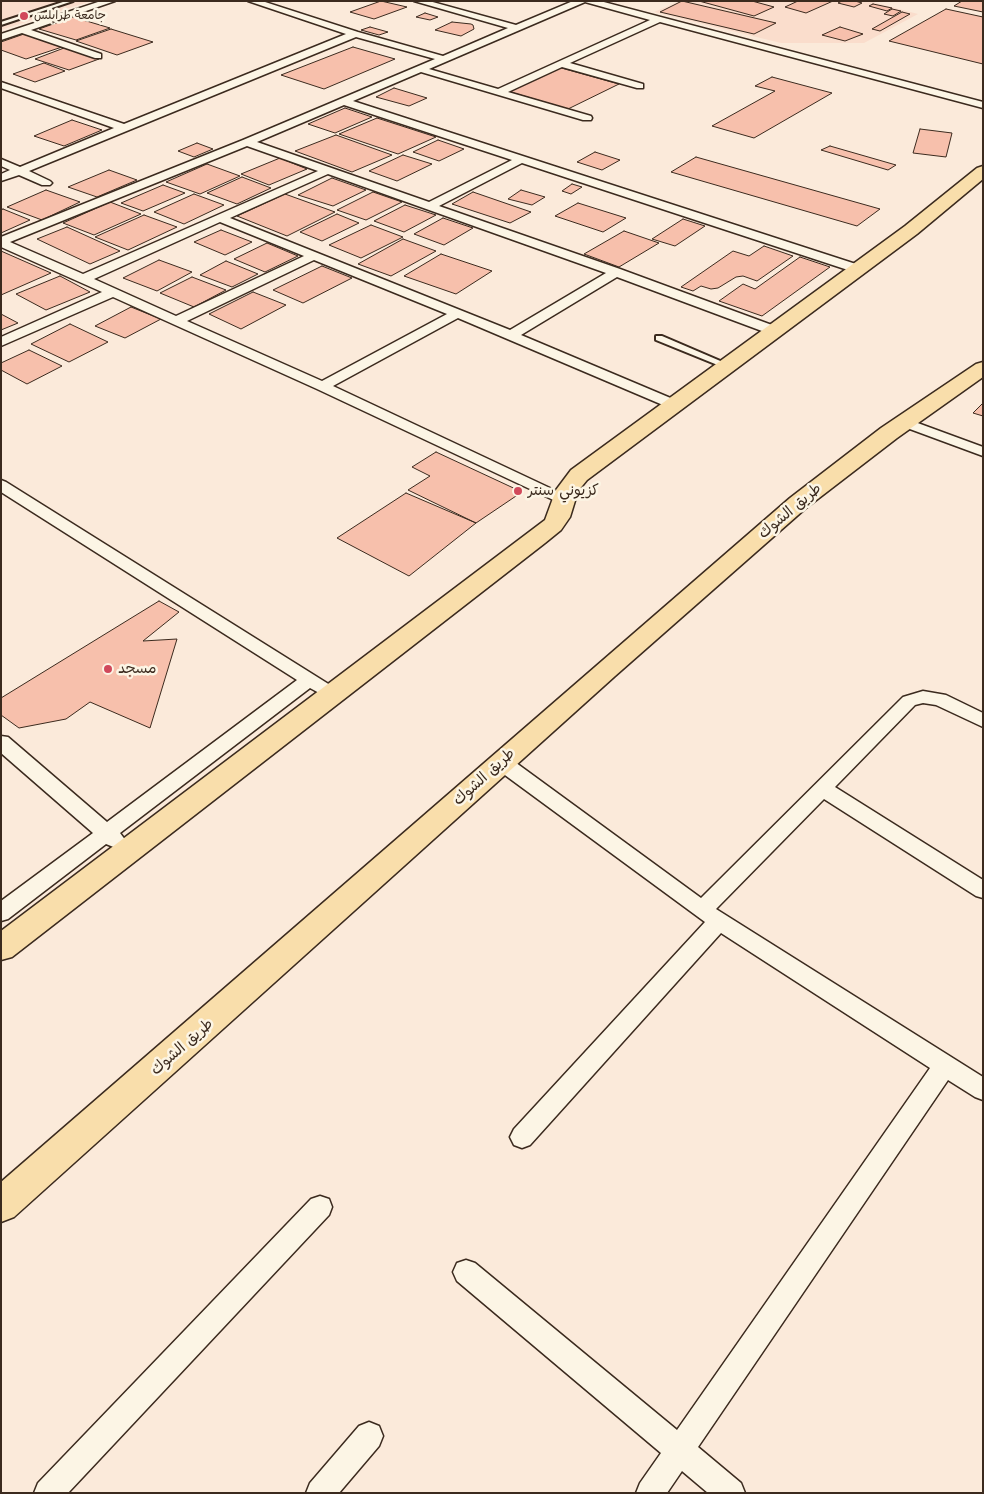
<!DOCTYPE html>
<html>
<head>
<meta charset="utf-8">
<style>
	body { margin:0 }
	#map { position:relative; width:984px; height:1494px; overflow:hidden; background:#fbeada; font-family:"Comic Neue",sans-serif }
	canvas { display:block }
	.frame { position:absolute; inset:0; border:2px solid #3b2a1e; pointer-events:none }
</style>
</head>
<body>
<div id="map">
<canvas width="984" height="1494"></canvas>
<div class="frame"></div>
</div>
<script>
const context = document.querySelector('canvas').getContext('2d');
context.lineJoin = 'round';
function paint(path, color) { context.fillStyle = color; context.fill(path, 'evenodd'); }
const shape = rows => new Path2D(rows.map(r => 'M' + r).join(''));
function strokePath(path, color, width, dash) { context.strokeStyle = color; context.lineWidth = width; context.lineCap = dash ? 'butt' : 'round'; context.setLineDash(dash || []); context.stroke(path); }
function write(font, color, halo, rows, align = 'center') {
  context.font = font + ' "Comic Neue","Playpen Sans Arabic",sans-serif'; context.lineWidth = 5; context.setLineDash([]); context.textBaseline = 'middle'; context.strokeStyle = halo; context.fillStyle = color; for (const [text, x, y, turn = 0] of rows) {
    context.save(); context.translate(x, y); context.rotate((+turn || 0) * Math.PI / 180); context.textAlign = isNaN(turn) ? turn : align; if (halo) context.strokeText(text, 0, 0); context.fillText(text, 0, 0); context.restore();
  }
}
paint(shape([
	[1,1,91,1,1,30],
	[680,1,869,1,918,14,864,43,781,43,654,12]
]), '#faddcc');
const building = shape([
	[381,1,407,7,374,19,350,12,381,1],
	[682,1,776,23,754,34,660,12,682,1],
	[699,1,752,1,774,7,754,16,699,1],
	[798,1,833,1,806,13,785,7,798,1],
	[842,1,855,1,862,3,854,7,838,3,842,1],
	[962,1,983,1,983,12,954,6,962,1],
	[873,4,892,8,887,11,869,6,873,4],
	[892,9,901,11,893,16,884,14,892,9],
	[946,9,983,17,983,64,889,41,946,9],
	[902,12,910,14,880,31,872,29,902,12],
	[425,13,438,17,430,20,416,17,425,13],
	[73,17,110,28,76,40,39,29,73,17],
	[452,22,471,24,473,25,474,29,461,36,435,30,452,22],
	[370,27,388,32,379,35,361,30,370,27],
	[840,27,863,34,845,41,822,35,840,27],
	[111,29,153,42,117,55,76,41,111,29],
	[24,34,62,47,26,59,1,50,1,42,24,34],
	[353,47,395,59,324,89,281,75,353,47],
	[64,48,99,59,69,70,35,59,64,48],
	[44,63,65,71,35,82,13,74,44,63],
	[558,67,619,84,568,109,507,91,558,67],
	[772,77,832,93,754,138,712,126,775,91,755,86,772,77],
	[394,88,427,98,409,106,376,97,394,88],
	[345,108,372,117,335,133,308,124,345,108],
	[377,118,436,137,398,154,339,134,377,118],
	[72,120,102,130,64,146,34,136,72,120],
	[920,129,952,133,946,157,913,153,920,129],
	[336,135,392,155,352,172,295,151,336,135],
	[438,140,464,149,439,161,413,152,438,140],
	[197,143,213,149,194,157,178,151,197,143],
	[830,146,896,165,888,170,821,150,830,146],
	[595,152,620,160,602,170,577,162,595,152],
	[403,155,432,164,397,181,369,171,403,155],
	[696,157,880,209,857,226,671,172,696,157],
	[280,158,307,169,269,185,241,174,280,158],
	[207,164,240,176,200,194,166,182,207,164],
	[109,170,137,180,97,197,68,187,109,170],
	[242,177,271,188,237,204,207,193,242,177],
	[332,178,366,190,333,206,298,195,332,178],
	[572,184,582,187,571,194,562,191,572,184],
	[163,185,185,193,143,211,121,203,163,185],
	[46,190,80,202,42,220,7,207,46,190],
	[521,190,545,197,532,205,508,199,521,190],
	[373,192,402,202,366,220,337,210,373,192],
	[473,192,531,212,510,223,452,204,473,192],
	[194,194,224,205,184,224,154,212,194,194],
	[285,194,335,212,287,236,237,216,285,194],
	[110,202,141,214,94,235,63,223,110,202],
	[578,203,626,218,603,232,555,216,578,203],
	[405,205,436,215,404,232,374,221,405,205],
	[3,209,30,220,1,233,1,210,3,209],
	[337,214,359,223,322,241,300,232,337,214],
	[144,215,177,227,128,250,95,237,144,215],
	[443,218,473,228,444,245,414,234,443,218],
	[683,219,705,226,675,246,652,239,683,219],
	[371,225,403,237,361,258,329,245,371,225],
	[67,227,120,251,90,264,37,239,67,227],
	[221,230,252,242,225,255,194,242,221,230],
	[624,231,659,243,619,267,584,254,624,231],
	[403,239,436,251,391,276,358,264,403,239],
	[267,243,298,256,265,272,234,259,267,243],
	[764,246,793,256,757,281,743,276,736,277,718,288,711,289,701,286,693,291,681,287,733,251,749,256,764,246],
	[1,252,1,251,51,273,1,295,1,252],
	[441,254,492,271,456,294,404,276,441,254],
	[800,257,830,267,762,316,719,301,743,284,755,289,800,257],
	[159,260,192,272,157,291,123,278,159,260],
	[226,261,258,274,232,287,200,275,226,261],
	[322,266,352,278,303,303,273,290,322,266],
	[60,276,90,292,46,310,16,294,60,276],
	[192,277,226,290,194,307,160,293,192,277],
	[253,292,286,305,241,329,209,314,253,292],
	[131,307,161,319,125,338,95,326,131,307],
	[1,314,18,323,1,330,1,314],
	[70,324,108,342,69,362,31,344,70,324],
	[29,350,62,366,27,384,1,370,1,363,29,350],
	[983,403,983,416,973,413,983,403],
	[436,452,522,492,476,523,408,490,430,476,412,467,436,452],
	[406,493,476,523,409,576,337,538,406,493],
	[159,601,179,612,143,641,177,639,150,728,90,702,66,719,19,728,1,715,1,698,159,601]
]);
paint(building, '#f7c0ac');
strokePath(building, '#3b2a1e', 1);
const lane = shape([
	[66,1,73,1,1,25,1,22,66,1],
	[656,336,662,336,732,366,725,368,656,340,656,336]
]);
const street = shape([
	[101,1,115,1,31,30,101,54,101,58,95,58,22,33,1,40,1,34,101,1],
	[248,1,262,1,358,32,443,56,508,28,414,1,429,1,516,25,573,1,600,1,983,102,983,108,660,22,570,63,643,84,643,88,637,88,562,67,508,92,591,116,592,118,591,120,583,120,421,72,353,101,862,266,864,269,858,273,854,272,522,163,439,206,620,269,780,328,782,331,780,334,770,334,617,277,521,335,680,402,682,405,680,408,670,408,458,318,333,386,569,497,572,500,569,503,564,505,317,389,113,297,1,346,1,337,102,292,1,247,1,237,243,140,435,59,356,37,29,171,50,181,52,183,50,185,42,185,19,175,1,181,1,174,10,170,1,166,1,159,20,167,114,128,1,88,1,82,124,124,346,34,248,1],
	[585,2,650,20,498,89,429,69,585,2],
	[344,105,512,160,429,202,257,142,344,105],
	[247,146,318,171,83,274,10,242,247,146],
	[328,174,606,273,510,330,230,218,328,174],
	[220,222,304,256,176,316,94,279,220,222],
	[314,260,447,314,322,381,187,321,314,260],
	[904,418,983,447,983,456,899,425,897,422,899,419,904,418],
	[1,480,6,482,338,690,341,694,338,698,332,700,310,688,120,833,126,841,123,846,116,848,106,844,8,919,1,921,1,901,93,833,1,753,1,736,8,737,107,822,297,680,1,492,1,480],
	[923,691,946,695,983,713,983,727,936,705,923,703,915,705,835,787,983,880,983,898,976,896,824,799,716,909,983,1077,983,1100,975,1097,948,1080,698,1447,741,1483,745,1493,708,1493,682,1471,667,1493,636,1493,640,1483,661,1453,457,1281,453,1272,457,1263,466,1260,475,1263,677,1430,930,1068,721,933,530,1145,522,1148,514,1145,510,1137,514,1129,705,922,494,767,492,762,494,757,501,755,508,757,701,898,903,697,923,691],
	[320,1196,329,1199,332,1207,329,1215,68,1493,34,1493,38,1483,311,1199,320,1196],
	[369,1422,379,1426,383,1436,379,1446,339,1493,306,1493,310,1483,359,1426,369,1422]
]);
const primary = shape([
	[983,166,983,179,917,234,587,480,578,491,570,517,561,530,545,543,12,957,1,960,1,931,545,520,556,490,571,470,905,226,977,168,983,166],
	[983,362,983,377,897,438,806,508,615,676,14,1217,1,1222,1,1182,790,498,881,428,976,364,983,362]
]);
strokePath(lane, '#3b2a1e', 4);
strokePath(street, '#3b2a1e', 3);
strokePath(primary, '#3b2a1e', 3);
paint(lane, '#fcf5e5');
paint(street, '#fcf5e5');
paint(primary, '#f9deab');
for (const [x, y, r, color] of [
	[24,16,5,"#d1495b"],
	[518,491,5,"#d1495b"],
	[108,669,5,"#d1495b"]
]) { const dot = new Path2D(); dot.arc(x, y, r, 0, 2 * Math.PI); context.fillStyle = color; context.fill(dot); strokePath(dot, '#fcf5e5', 2); }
write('12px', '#3b2a1e', '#fcf5e5', [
	["جامعة طرابلس",34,16]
], 'left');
write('15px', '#3b2a1e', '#fcf5e5', [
	["كزيوني سنتر",528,491],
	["مسجد",118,669]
], 'left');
write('15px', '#3b2a1e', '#fcf5e5', [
	["طريق الشوك",790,511,-40],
	["طريق الشوك",484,777,-42],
	["طريق الشوك",182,1047,-41]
]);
</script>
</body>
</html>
